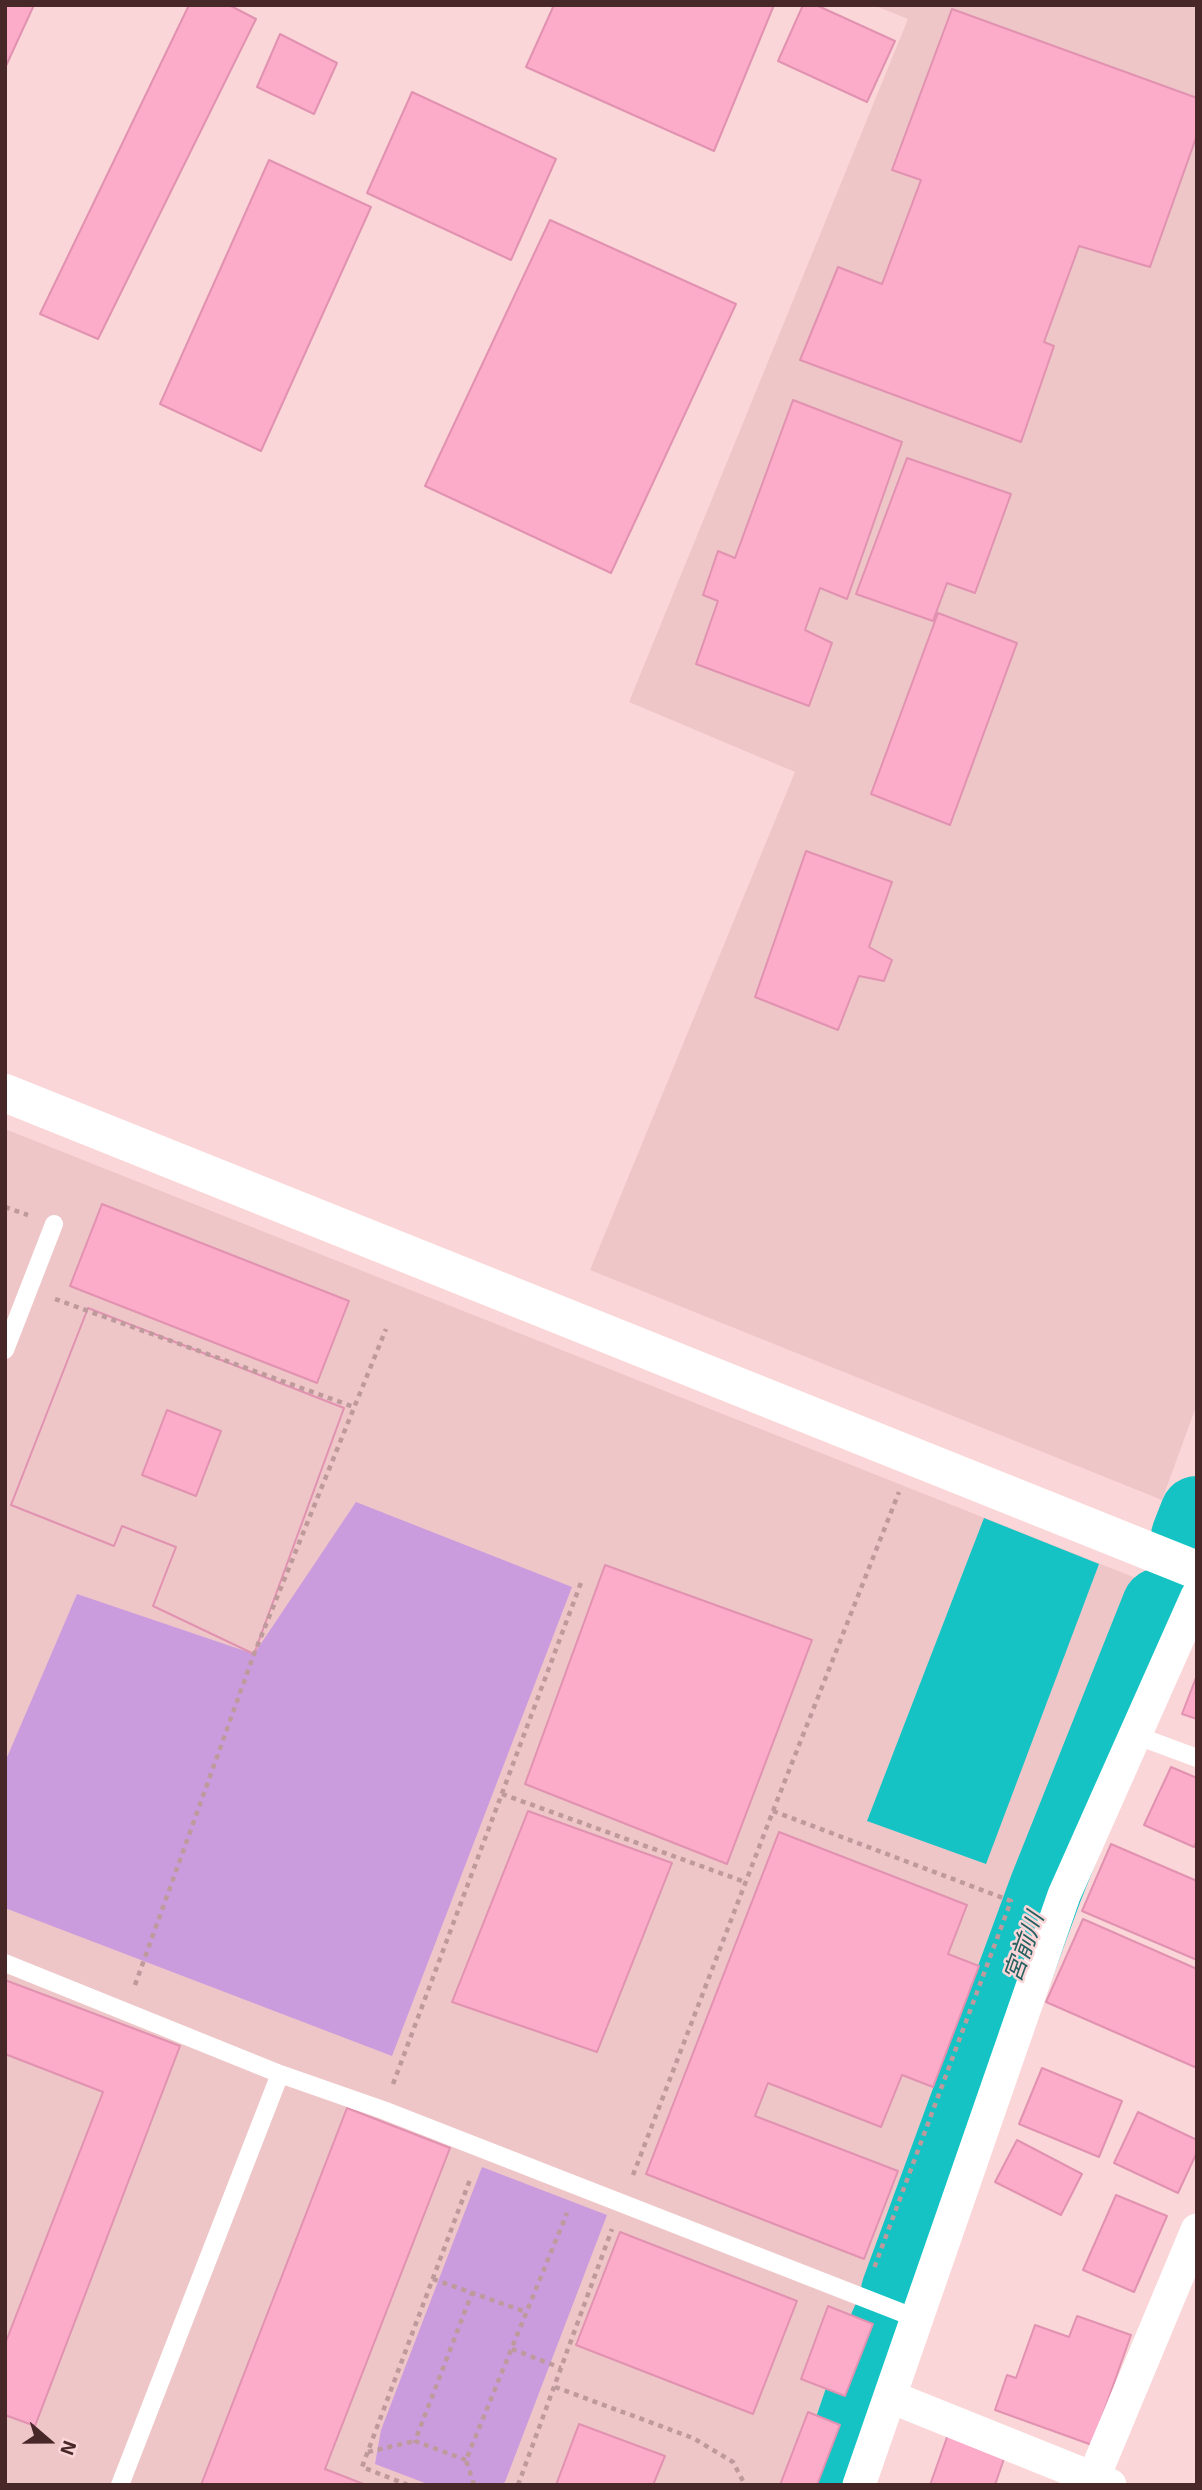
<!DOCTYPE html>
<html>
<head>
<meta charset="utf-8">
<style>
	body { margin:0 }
	#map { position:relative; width:1202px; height:2490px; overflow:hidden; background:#fbd6d8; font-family:"Exo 2",sans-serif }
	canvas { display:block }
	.frame { position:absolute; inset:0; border:7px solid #482729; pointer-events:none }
	.north { position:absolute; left:14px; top:2406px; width:70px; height:70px; -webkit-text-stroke:5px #fbd6d8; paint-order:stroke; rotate:110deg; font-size:19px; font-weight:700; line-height:28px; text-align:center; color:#482729 }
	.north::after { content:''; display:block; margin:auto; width:24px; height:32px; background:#482729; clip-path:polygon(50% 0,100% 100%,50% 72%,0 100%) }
</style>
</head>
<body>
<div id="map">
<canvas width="1202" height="2490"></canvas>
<div class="frame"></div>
<div class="north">N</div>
</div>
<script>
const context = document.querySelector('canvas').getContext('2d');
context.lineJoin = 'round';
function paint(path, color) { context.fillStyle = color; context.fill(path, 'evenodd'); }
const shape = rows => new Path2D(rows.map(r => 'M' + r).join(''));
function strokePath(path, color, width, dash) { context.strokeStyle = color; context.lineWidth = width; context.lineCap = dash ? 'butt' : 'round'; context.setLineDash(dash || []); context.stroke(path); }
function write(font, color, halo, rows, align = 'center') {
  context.font = font + ' "Exo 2","Noto Sans JP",sans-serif'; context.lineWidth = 5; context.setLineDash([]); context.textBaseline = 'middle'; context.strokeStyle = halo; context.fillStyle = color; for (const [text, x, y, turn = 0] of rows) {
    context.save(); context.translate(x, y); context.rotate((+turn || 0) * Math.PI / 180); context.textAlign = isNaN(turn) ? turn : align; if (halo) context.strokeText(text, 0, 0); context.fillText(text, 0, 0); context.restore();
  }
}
paint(shape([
	[873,5,1197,5,1197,1404,1162,1500,590,1270,795,772,629,702,908,19],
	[5,1129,1146,1582,814,2485,5,2485]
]), '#eec6c8');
paint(shape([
	[356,1502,572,1587,392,2056,5,1908,5,1762,77,1594,254,1654],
	[482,2167,607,2215,505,2482,500,2485,430,2485,375,2464,381,2430]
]), '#ca9cde');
paint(shape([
	[984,1518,1099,1564,986,1864,867,1821]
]), '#16c3c4');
strokePath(shape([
	[1188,1536,1197,1513],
	[898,2291,1046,1888,1159,1605],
	[832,2485,887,2324]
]), '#16c3c4', 74);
const building = shape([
	[5,5,34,5,5,68,5,5],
	[189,5,229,5,256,19,98,339,40,314,189,5],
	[554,5,774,5,714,151,526,67,554,5],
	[803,5,816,5,895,41,867,102,778,61,803,5],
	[952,9,1197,98,1197,135,1150,267,1079,246,1044,342,1054,346,1021,442,800,360,838,267,882,284,921,180,892,170,952,9],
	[280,34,337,63,314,114,257,87,280,34],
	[412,92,556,159,511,260,367,193,412,92],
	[269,160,371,207,261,451,160,404,269,160],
	[550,220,736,304,611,573,425,486,550,220],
	[793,400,902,442,847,599,820,588,805,630,832,643,809,706,696,664,718,601,703,595,718,551,735,558,793,400],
	[907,458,1011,494,975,593,947,583,933,621,856,594,907,458],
	[938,613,1017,643,950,825,871,794,938,613],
	[806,851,892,882,869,947,892,960,884,981,859,976,838,1030,755,997,806,851],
	[102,1204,349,1301,317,1383,70,1286,102,1204],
	[88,1308,344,1408,254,1654,153,1606,176,1547,122,1526,114,1546,11,1505,88,1308],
	[167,1410,221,1431,196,1496,142,1475,167,1410],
	[88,1308,344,1408,254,1654,153,1606,176,1547,122,1526,114,1546,11,1505,88,1308],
	[605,1565,812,1640,727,1864,525,1784,605,1565],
	[1197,1675,1197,1719,1182,1714,1197,1675],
	[1171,1767,1197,1778,1197,1841,1194,1847,1144,1825,1171,1767],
	[528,1811,672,1863,597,2052,452,2002,528,1811],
	[779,1832,967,1905,948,1954,979,1966,933,2087,902,2075,881,2127,768,2083,755,2116,898,2171,864,2259,646,2174,779,1832],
	[1111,1844,1197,1881,1197,1960,1082,1911,1111,1844],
	[1083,1919,1197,1969,1197,2068,1046,2002,1083,1919],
	[5,1980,180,2046,35,2426,5,2415,5,2344,103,2092,5,2054,5,1980],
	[1042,2068,1122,2101,1099,2157,1019,2124,1042,2068],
	[347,2108,450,2148,325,2469,366,2485,201,2485,347,2108],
	[1138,2112,1197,2140,1197,2152,1178,2193,1114,2163,1138,2112],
	[1017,2140,1082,2174,1061,2215,995,2182,1017,2140],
	[1116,2195,1167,2216,1134,2292,1083,2270,1116,2195],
	[620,2232,797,2301,753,2414,576,2345,620,2232],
	[828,2306,873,2324,845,2396,801,2379,828,2306],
	[1077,2316,1131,2335,1092,2445,995,2410,1007,2375,1016,2378,1035,2325,1069,2337,1077,2316],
	[808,2412,840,2425,817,2485,780,2485,808,2412],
	[579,2424,665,2456,653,2485,556,2485,579,2424],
	[950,2429,1007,2450,995,2485,930,2485,950,2429]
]);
paint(building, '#fcabc9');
strokePath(building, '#e192b0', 2);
strokePath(shape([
	[5,1207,28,1215],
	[55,1299,354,1407],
	[502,1794,745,1882],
	[773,1811,1011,1901,873,2271],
	[135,1985,254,1654,386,1329],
	[393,2084,582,1580],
	[633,2175,773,1811,899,1492],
	[433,2279,526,2312],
	[512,2349,561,2368],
	[555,2387,693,2438,733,2462,745,2485],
	[368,2452,415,2441],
	[466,2460,415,2441,472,2293],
	[408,2485,362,2467,471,2177],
	[474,2485,466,2460,567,2213],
	[518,2485,612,2229]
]), '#be9a9c', 4.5, [5, 5]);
strokePath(shape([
	[5,1350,54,1224],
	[1135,1735,1197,1758],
	[5,1963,280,2074,383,2110,918,2319],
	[120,2485,280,2074]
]), '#fff', 18);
strokePath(shape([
	[891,2397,1110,2485],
	[1093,2479,1197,2230],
	[859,2485,1064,1895,1197,1596]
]), '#fff', 33);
strokePath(shape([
	[5,1093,1194,1569]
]), '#fff', 38);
write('italic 24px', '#246060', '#fbd6d8', [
	["宮前川",1024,1947,-70]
]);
</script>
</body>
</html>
